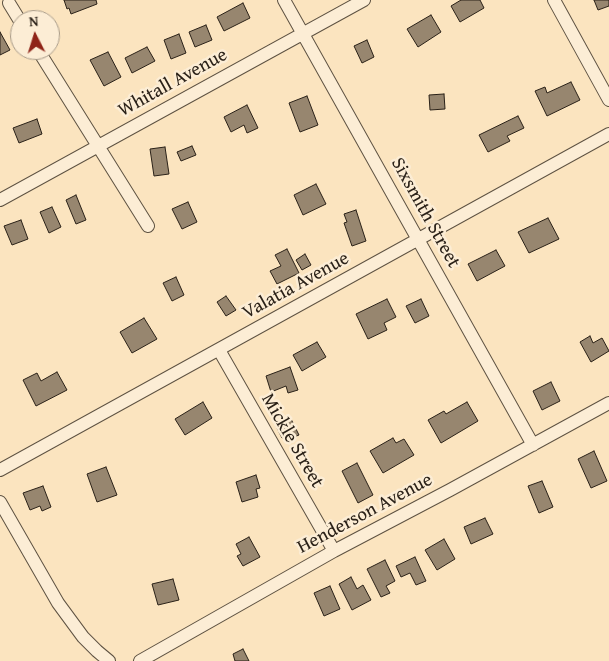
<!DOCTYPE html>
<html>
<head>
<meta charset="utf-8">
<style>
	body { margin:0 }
	#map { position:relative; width:609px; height:661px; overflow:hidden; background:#fbe4bf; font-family:"Gentium Book Plus",serif }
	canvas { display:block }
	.north { position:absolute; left:10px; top:10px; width:50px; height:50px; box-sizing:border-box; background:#fcedd5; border:1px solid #a89b89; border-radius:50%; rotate:355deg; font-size:14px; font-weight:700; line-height:20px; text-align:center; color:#2a2118 }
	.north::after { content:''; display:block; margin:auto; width:18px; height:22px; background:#8f2418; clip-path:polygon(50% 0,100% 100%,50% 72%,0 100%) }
</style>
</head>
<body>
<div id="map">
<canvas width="609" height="661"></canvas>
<div class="north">N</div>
</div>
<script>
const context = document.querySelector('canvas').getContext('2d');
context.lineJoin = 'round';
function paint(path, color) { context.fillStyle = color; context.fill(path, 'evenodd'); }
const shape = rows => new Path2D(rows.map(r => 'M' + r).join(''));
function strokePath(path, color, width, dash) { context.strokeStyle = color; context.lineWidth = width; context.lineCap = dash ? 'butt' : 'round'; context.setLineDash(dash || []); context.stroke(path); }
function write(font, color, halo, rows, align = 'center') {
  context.font = font + ' "Gentium Book Plus",serif'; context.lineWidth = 5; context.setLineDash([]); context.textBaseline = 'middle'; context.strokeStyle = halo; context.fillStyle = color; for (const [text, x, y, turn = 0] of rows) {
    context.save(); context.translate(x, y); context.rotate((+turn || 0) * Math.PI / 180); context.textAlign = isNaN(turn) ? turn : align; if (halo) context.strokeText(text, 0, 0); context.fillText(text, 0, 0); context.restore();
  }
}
const building = shape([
	[64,0,96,0,97,4,71,14,69,8,67,9,64,0],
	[461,0,480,0,484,8,460,22,451,6,461,0],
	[594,0,609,0,609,6,598,10,594,0],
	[243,3,250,18,224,31,217,17,243,3],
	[431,15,441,32,418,47,407,29,431,15],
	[206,25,212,40,195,47,189,32,206,25],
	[0,32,10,50,0,55,0,32],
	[179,34,186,53,171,59,164,40,179,34],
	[367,40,374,57,362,63,354,46,367,40],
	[147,47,155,61,132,73,125,58,147,47],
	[108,52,121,77,104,86,90,60,108,52],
	[571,82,580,100,547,116,535,91,545,87,547,93,571,82],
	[444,94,445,109,430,110,429,95,444,94],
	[307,96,318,125,300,132,289,103,307,96],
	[247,105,258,128,247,133,244,125,231,132,224,117,247,105],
	[518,116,524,128,507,136,510,141,488,152,479,135,518,116],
	[37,119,42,134,19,143,13,128,37,119],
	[192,146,196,155,181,161,177,152,192,146],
	[165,147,169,174,154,176,150,149,165,147],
	[316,184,326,204,303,215,294,195,316,184],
	[76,195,86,220,76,224,66,200,76,195],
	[188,202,197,222,182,229,172,209,188,202],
	[52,207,61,227,49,233,40,212,52,207],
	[356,210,366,241,352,246,344,223,347,222,344,214,356,210],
	[548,218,559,239,529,253,518,232,548,218],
	[21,220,28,239,12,245,4,226,21,220],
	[287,249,299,273,277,284,270,271,281,266,275,255,287,249],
	[496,250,505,266,477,281,468,264,496,250],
	[305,254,311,265,302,270,296,260,305,254],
	[176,277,184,295,172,301,163,283,176,277],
	[226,296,236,310,226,316,217,302,226,296],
	[387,299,396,317,384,323,387,330,368,339,356,314,387,299],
	[421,299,429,316,415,323,406,306,421,299],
	[144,318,157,339,132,353,120,332,144,318],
	[590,336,593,343,602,338,609,351,591,362,580,342,590,336],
	[317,342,326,357,302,371,293,355,317,342],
	[290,367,298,390,288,393,286,386,271,392,266,376,290,367],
	[57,372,67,390,36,406,23,380,37,373,41,381,57,372],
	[551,382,560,401,542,410,533,391,551,382],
	[203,402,212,418,185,435,175,419,203,402],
	[467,402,478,421,441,443,428,420,444,411,446,414,467,402],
	[291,419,299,435,294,437,292,433,282,438,276,426,291,419],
	[393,438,396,443,404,439,414,455,383,473,370,451,393,438],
	[594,451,607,481,591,488,578,459,594,451],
	[357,463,373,495,358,503,342,471,357,463],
	[106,467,117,495,97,502,87,474,106,467],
	[256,475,260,488,256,489,258,497,242,502,236,482,256,475],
	[542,481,553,507,539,513,528,486,542,481],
	[43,486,51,507,42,511,40,506,30,510,23,493,43,486],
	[485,518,493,534,471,544,464,527,485,518],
	[249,537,260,557,243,566,237,556,241,554,236,544,249,537],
	[444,539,455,559,437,570,425,550,444,539],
	[415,557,426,581,416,585,410,573,401,577,396,566,415,557],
	[385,560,395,581,386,586,390,593,381,597,367,569,385,560],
	[351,577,357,589,363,585,371,600,352,610,339,584,351,577],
	[173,579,179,600,158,605,152,584,173,579],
	[330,586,340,609,324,616,314,593,330,586],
	[243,649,249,661,235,661,233,654,243,649]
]);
paint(building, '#97866f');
strokePath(building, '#2a2118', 1);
const minor = shape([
	[284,0,533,445],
	[554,0,609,100],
	[9,3,20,21],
	[38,50,148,226],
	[0,200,364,0],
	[219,350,334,551],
	[0,470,609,134],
	[0,502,58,603,83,637,97,651,109,661],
	[140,661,334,551,450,490,609,403]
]);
strokePath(minor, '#5e5242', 14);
strokePath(minor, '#fcedd5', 12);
write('19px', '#2a2118', '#fcedd5', [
	["Whitall Avenue",173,83,-29],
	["Sixsmith Street",425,213,61],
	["Valatia Avenue",296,286,-29],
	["Mickle Street",292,441,60],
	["Henderson Avenue",365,514,-28]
]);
</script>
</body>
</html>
